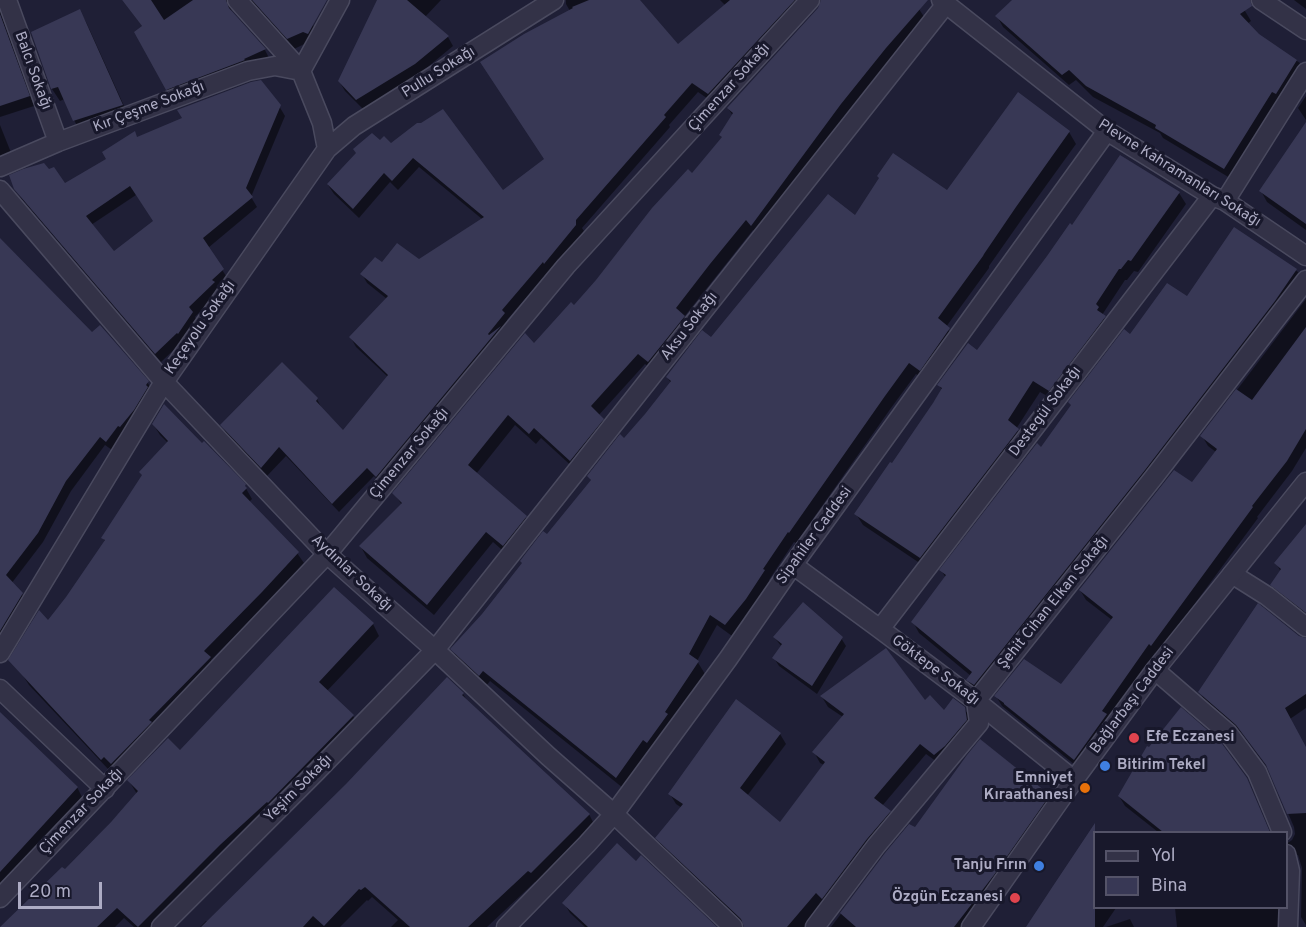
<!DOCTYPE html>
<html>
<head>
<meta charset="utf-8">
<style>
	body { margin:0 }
	#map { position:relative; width:1306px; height:927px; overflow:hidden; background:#1f1f36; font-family:Overpass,sans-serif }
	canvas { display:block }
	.legend { position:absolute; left:1093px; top:831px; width:195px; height:78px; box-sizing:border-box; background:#18182b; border:2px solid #545368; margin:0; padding:8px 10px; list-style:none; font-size:18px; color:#adacc4 }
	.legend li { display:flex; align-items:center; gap:12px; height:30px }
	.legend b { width:30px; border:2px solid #545368 }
	.scale { position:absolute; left:18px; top:882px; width:84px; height:27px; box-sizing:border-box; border:3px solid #adacc4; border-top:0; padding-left:8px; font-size:18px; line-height:21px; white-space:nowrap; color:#adacc4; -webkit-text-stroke:4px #18182b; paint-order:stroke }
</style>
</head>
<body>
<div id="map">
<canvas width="1306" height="927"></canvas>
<ul class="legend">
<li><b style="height:8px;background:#333247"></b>Yol</li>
<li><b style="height:16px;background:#383855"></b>Bina</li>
</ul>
<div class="scale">20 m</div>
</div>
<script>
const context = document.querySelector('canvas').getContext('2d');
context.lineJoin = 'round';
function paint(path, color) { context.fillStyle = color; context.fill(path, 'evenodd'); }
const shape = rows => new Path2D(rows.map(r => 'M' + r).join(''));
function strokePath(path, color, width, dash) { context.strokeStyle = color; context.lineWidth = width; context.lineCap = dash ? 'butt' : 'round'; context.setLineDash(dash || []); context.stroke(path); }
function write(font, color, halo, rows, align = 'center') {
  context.font = font + ' Overpass,sans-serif'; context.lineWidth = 6; context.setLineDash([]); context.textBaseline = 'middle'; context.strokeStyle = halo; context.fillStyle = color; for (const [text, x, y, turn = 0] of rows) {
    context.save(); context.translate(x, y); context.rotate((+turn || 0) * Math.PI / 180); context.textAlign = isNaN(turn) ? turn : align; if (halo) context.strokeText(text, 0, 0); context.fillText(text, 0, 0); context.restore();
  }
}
paint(shape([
	[0,0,1,14,34,106,0,117],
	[122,0,239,0,232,7,231,12,265,50,270,60,173,99,136,32,143,27],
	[249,0,322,0,313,25,319,35,317,38,294,49],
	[379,0,441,0,425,17,448,37,453,46,423,71,363,109,345,91,339,81],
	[566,0,638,0,678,47,726,6,720,0,808,0,714,103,698,92,669,125,670,127,582,228,584,231,551,272,549,271,507,320,509,324,383,485,374,476,339,512,286,456,267,476,227,435,222,425,317,399,322,409,343,432,388,377,356,347,351,338,387,299,367,283,362,274,382,264,419,260,482,219,419,167,398,190,390,182,359,218,334,194,328,185,380,142,391,145,502,192,545,160,570,11,566,4],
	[849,0,910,0,919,9,926,20,758,236,753,230,684,317,690,328,655,372,645,364,598,416,602,420,609,431,577,471,541,438,536,444,515,425,476,474,525,517,532,528,509,556,493,542,434,615,367,558,361,547,402,505,394,493,534,345,574,307,692,175,723,138,721,135,733,116,728,108],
	[1015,0,1233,0,1245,11,1251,21,1247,24,1258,35,1300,63,1306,74,1230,178,1163,138,1160,133,1093,97,1076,80,1069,85,1003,27,997,16],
	[1294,0,1306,0,1306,9],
	[80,11,87,24,129,117,81,133,74,120,65,99,60,101,52,89,32,33],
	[1018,94,1069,132,1076,144,1022,219,989,266,989,268,946,327,956,341,926,381,916,374,891,408,796,543,794,542,769,580,770,582,732,636,717,625,697,661,705,674,672,723,654,753,649,750,623,788,490,681,486,686,459,661,452,649,483,615,592,482,589,476,624,440,671,383,667,377,855,217,948,192],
	[1306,96,1306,120,1298,108],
	[279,106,285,116,251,197,257,207,208,248,228,279,217,289,219,292,195,317,198,322,183,341,161,362,21,198,15,188,65,185,108,160,137,138],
	[136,195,155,222,114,254,91,225],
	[1306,124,1306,230,1267,202,1261,191],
	[0,125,14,160,0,166],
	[1179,193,1186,204,1138,272,1134,271,1127,280,1125,280,1102,315,1111,329,1056,401,1040,392,1016,429,1025,442,927,568,863,525,856,514,892,465,942,390,939,385,977,352,1073,227],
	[1234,229,1298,272,1304,282,974,690,968,680,971,676,919,633,913,622,946,578,941,570,1041,449,1187,298],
	[0,241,92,334,147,382,153,391,112,450,105,445,71,491,43,542,11,584,22,594,27,603,0,648],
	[1306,299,1306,448,1292,471,1257,517,1258,518,1157,655,1155,653,1108,720,1080,769,1002,706,996,696,1062,686,1112,620,1086,600,1080,590,1192,484,1216,452,1208,446,1202,436],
	[153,424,244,485,252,499,249,502,297,553,304,563,268,603,211,660,216,669,118,774,111,766,108,769,29,685,22,674,106,543,103,538,168,443,160,435],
	[1306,525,1306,617,1277,594,1272,585,1281,572,1276,563],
	[373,624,379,636,327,691,353,716,360,728,163,927,134,927,124,918,115,927,8,927,65,872,137,794,129,781,180,753],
	[774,637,841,638,846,646,817,694,779,666,774,658,782,647],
	[1306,645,1306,708,1290,719,1306,749,1306,925,1301,917,1302,868,1298,855,1290,853,1286,855,1286,844,1292,840,1295,834,1294,827,1270,771,1243,735,1206,703,1200,692],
	[463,694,468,702,589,814,595,826,538,884,535,882,487,927,391,927,398,920,372,897,368,901,367,900,340,927,200,927,206,921,208,922],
	[822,697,924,702,944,713,964,708,971,719,940,764,926,754,882,806,890,812,896,822,814,927,745,927,663,848,657,838,682,808,676,804,670,794,780,734,786,744,747,796,780,825,824,765,820,763,814,752,843,717,828,707],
	[0,714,77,787,82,797,0,886],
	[1246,778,1252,790,1270,832,1158,832,1125,806,1119,796],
	[1049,796,1055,806,968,927,831,927,886,854,915,830],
	[636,863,714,927,585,927,570,913,564,903],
	[1094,908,1116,908,1103,927,1027,927],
	[1175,908,1283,908,1282,927,1177,927],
	[1130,919,1134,927,1106,927]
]), '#0007');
paint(shape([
	[122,0,151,0,164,20,193,0,226,0,229,8,266,49,244,59,245,60,166,90,134,32,142,26],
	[252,0,327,0,308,34,303,32,287,39],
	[377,0,407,0,449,36,415,64,356,100,338,81],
	[589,0,640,0,678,44,730,0,795,0,708,94,692,83,664,115,666,117,576,220,576,225,544,264,543,262,502,310,505,313,488,334,489,335,501,326,376,477,367,468,332,504,279,447,261,468,220,425,282,362,318,398,316,401,343,430,388,375,349,337,388,296,360,274,375,257,382,262,397,243,419,259,484,217,413,158,392,181,384,173,353,209,327,184,356,153,353,149,372,133,380,140,384,136,391,143,417,123,421,123,443,109,503,190,544,159,480,62,524,34,573,8,572,7],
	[821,0,928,0,886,48,841,104,751,226,746,220,710,264,676,308,685,316,648,362,638,354,591,406,604,419,570,461,534,428,529,434,508,415,468,465,527,516,503,546,486,532,427,605,359,546,402,503,392,493,525,333,534,343,571,302,574,305,596,280,652,208,688,169,692,173,722,137,719,135,733,113,727,108,818,8],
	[1012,0,1250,0,1252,6,1240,14,1259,34,1297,60,1276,94,1272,92,1224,169,1155,128,1156,125,1086,86,1069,70,1062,75,995,16],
	[80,9,123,105,73,121,58,87,51,89,31,32],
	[0,14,30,96,0,106],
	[261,80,281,105,246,188,253,197,203,238,224,269,212,280,215,282,189,307,193,312,178,334,177,333,155,354,14,189,9,175,23,169,44,163,49,169,54,167,65,183,106,159,102,152,135,131,137,137,182,118,177,110,251,82],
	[130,186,153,221,114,251,86,216],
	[1018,92,1070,131,1016,207,984,254,983,256,938,318,950,328,920,371,909,363,885,396,789,533,788,532,763,569,765,570,746,599,725,625,710,615,689,654,699,661,665,712,668,714,647,743,643,740,616,778,483,671,479,676,450,649,482,614,522,563,520,561,543,531,547,534,591,480,587,476,620,434,624,438,645,414,671,381,666,377,702,330,711,337,828,194,855,215,879,178,877,176,893,153,947,190],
	[1306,122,1306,224,1259,191],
	[1120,155,1180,192,1131,261,1128,260,1121,269,1119,269,1096,304,1099,307,1097,310,1106,316,1049,391,1033,381,1008,420,1019,429,920,558,854,514,890,462,892,463,933,403,942,388,937,385,968,343,977,350,1047,256,1070,223,1072,225],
	[1234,227,1297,269,1275,301,1145,470,974,685,966,680,972,672,911,622,946,575,939,570,1037,443,1041,447,1071,405,1068,402,1124,329,1130,334,1167,283,1187,296],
	[0,238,92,332,100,325,149,381,146,385,148,387,134,410,120,427,118,426,106,442,100,437,66,481,38,533,6,575,23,593,0,631],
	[1306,327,1306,429,1287,461,1252,506,1253,507,1151,646,1149,644,1102,711,1107,714,1074,760,1004,704,1004,703,994,696,1024,659,1061,684,1113,617,1079,590,1174,470,1192,482,1217,449,1200,436,1236,389,1252,400],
	[164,404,202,443,204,441,246,484,245,486,247,488,242,493,299,552,262,592,204,651,211,657,149,720,152,722,111,764,104,757,101,760,8,660,39,610,48,620,66,597,105,540,101,538,142,475,139,472,168,441,152,424],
	[1306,524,1306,613,1270,585,1281,569,1274,563],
	[334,587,374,623,319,682,354,715,268,803,267,802,221,844,138,927,117,908,97,927,0,927,62,867,65,869,111,822,138,791,127,780,168,738,180,750],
	[803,602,843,637,812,686,772,658,782,644,773,637],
	[1258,603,1299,636,1306,638,1306,694,1285,708,1306,747,1306,813,1287,814,1266,765,1236,725,1198,692],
	[886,648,925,700,930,695,944,710,953,698,965,707,967,720,945,746,934,755,920,744,874,798,891,811,867,839,822,899,816,893,787,927,744,927,741,919,655,838,683,804,668,794,736,699,781,733,740,788,780,822,825,762,812,752,844,714,820,696],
	[447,677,464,693,462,695,590,814,531,873,528,871,468,927,410,927,365,887,361,890,359,889,324,926,313,916,303,927,201,927,346,784],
	[1181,707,1220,741,1247,778,1270,832,1163,832,1118,796,1147,746,1149,747],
	[0,712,78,787,0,872],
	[980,739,1050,795,994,875,954,927,856,927,840,913,885,853,909,824,915,827,967,755],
	[1095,823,1095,927,1026,927,1053,886],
	[617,843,636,861,641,855,717,927,588,927,562,903]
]), '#383855');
const minor = shape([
	[7,0,58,142],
	[237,0,301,71],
	[941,0,1107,131,1212,196,1225,201,1306,256],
	[1261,0,1306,30],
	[327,149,354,126,554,0],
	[0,167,58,142,248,71,275,66,301,71],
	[0,190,164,382,327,554,435,650,548,756,614,814,733,927],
	[1225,201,1306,72],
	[793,565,880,629,976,701,1074,780],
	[1232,574,1267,596,1306,627],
	[880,629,1212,196],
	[0,653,164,382,327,149,322,123,301,71,340,0],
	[1155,670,1228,733,1257,772,1282,832],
	[0,689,105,789],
	[1286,854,1290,871,1288,927],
	[0,898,327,554,566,266,810,0],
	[161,927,316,772,435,650,946,4],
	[506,927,587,844,614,814,728,659,793,565,1107,131],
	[815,927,876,846,979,723,976,701,1154,477,1306,280]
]);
const tertiary = shape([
	[971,927,1074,780,1155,670,1306,482]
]);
strokePath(minor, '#4a4a5f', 21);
strokePath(tertiary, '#4a4a5f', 21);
strokePath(minor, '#333247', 18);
strokePath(tertiary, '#333247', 18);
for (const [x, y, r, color] of [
	[1134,738,6,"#e0444e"],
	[1105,766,6,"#3f7fe0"],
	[1085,788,6,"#e8710a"],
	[1039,866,6,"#3f7fe0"],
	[1015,898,6,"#e0444e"]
]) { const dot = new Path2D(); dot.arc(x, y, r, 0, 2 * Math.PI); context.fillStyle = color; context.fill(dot); strokePath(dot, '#18182b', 2); }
write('15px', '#adacc4', '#18182b', [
	["Balcı Sokağı",32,71,70],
	["Pullu Sokağı",439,73,-32],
	["Çimenzar Sokağı",730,88,-48],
	["Kır Çeşme Sokağı",149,108,-21],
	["Plevne Kahramanları Sokağı",1179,174,32],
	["Aksu Sokağı",690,327,-52],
	["Keçeyolu Sokağı",201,328,-55],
	["Destegül Sokağı",1046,412,-53],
	["Çimenzar Sokağı",410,454,-50],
	["Sipahiler Caddesi",815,536,-54],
	["Aydınlar Sokağı",351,574,43],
	["Şehit Cihan Elkan Sokağı",1054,603,-51],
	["Göktepe Sokağı",935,671,37],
	["Bağlarbaşı Caddesi",1133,701,-53],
	["Yeşim Sokağı",299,789,-45],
	["Çimenzar Sokağı",82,812,-46]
]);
write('bold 15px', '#adacc4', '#18182b', [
	["Efe Eczanesi",1146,738,"left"],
	["Bitirim Tekel",1117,766,"left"],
	["Emniyet",1073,779],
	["Kıraathanesi",1073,796],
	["Tanju Fırın",1027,866],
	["Özgün Eczanesi",1003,898]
], 'right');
</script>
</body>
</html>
